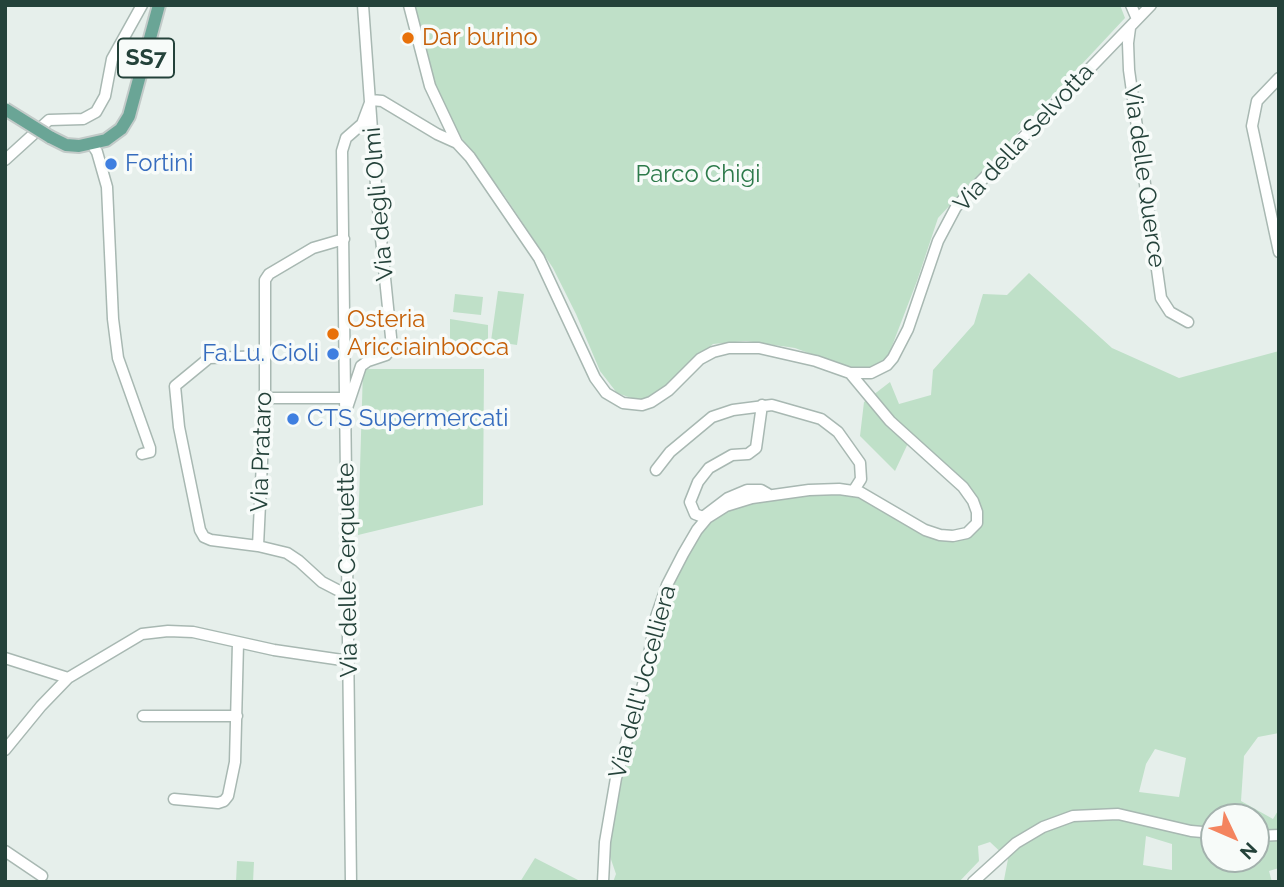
<!DOCTYPE html>
<html>
<head>
<meta charset="utf-8">
<style>
	body { margin:0 }
	#map { position:relative; width:1284px; height:887px; overflow:hidden; background:#e6efeb; font-family:Raleway,sans-serif }
	canvas { display:block }
	.frame { position:absolute; inset:0; border:7px solid #24423a; pointer-events:none }
	.north { position:absolute; left:1200px; top:803px; width:70px; height:70px; box-sizing:border-box; background:#f7fbf9; border:2px solid #a3b1ad; border-radius:50%; rotate:134deg; font-size:19px; font-weight:700; line-height:28px; text-align:center; color:#24423a }
	.north::after { content:''; display:block; margin:auto; width:24px; height:32px; background:#f4845f; clip-path:polygon(50% 0,100% 100%,50% 72%,0 100%) }
</style>
</head>
<body>
<div id="map">
<canvas width="1284" height="887"></canvas>
<div class="frame"></div>
<div class="north">N</div>
</div>
<script>
const context = document.querySelector('canvas').getContext('2d');
context.lineJoin = 'round';
function paint(path, color) { context.fillStyle = color; context.fill(path, 'evenodd'); }
const shape = rows => new Path2D(rows.map(r => 'M' + r).join(''));
function strokePath(path, color, width, dash) { context.strokeStyle = color; context.lineWidth = width; context.lineCap = dash ? 'butt' : 'round'; context.setLineDash(dash || []); context.stroke(path); }
function write(font, color, halo, rows, align = 'center') {
  context.font = font + ' Raleway,sans-serif'; context.lineWidth = 7; context.setLineDash([]); context.textBaseline = 'middle'; context.strokeStyle = halo; context.fillStyle = color; for (const [text, x, y, turn = 0] of rows) {
    context.save(); context.translate(x, y); context.rotate((+turn || 0) * Math.PI / 180); context.textAlign = isNaN(turn) ? turn : align; if (halo) context.strokeText(text, 0, 0); context.fillText(text, 0, 0); context.restore();
  }
}
paint(shape([
	[414,5,1120,5,1125,18,938,218,917,281,887,359,872,367,851,369,795,348,746,341,713,344,689,364,666,388,640,401,617,393,600,371,576,314,553,268,506,198,460,136,433,82],
	[1029,273,1112,348,1179,378,1279,351,1279,733,1258,737,1244,756,1241,801,1273,819,1279,809,1279,868,1269,871,1272,882,1006,882,1004,880,1008,859,990,842,978,846,979,861,959,882,613,882,616,874,605,842,647,670,657,643,654,624,697,530,726,506,847,489,934,534,973,529,973,501,910,439,895,471,860,436,864,402,890,382,899,404,931,395,933,370,974,324,983,294,1007,295],
	[1155,749,1186,758,1179,797,1139,792,1146,764],
	[1214,817,1256,817,1256,859,1214,859],
	[1146,836,1172,844,1172,870,1143,865],
	[498,291,524,294,517,345,491,341],
	[455,294,483,297,481,315,453,312],
	[450,319,488,325,488,346,450,341],
	[363,369,484,369,483,505,358,535],
	[535,858,580,881,580,882,520,882],
	[237,861,254,862,253,882,236,882]
]), '#bfe0c8');
const minor = shape([
	[409,5,430,86,457,143,470,157,539,258,595,378,606,393,623,403,642,405,651,402,669,390,700,359,713,352,729,348,759,348,816,361,850,373,890,421,963,487,973,501,977,512,977,523,967,533,953,536,940,535,925,530,860,492,839,489,809,490,752,498,726,506,707,518,697,530,683,554,667,585,656,617,644,681,616,778,605,842,603,882],
	[1131,5,1137,19],
	[1130,28,1128,43,1129,70,1161,298,1170,312,1188,322],
	[1279,78,1257,101,1252,126,1279,252],
	[371,100,382,101,437,134,457,143],
	[92,144,97,152,107,187,113,319,118,358,150,448,150,452,142,454],
	[5,160,49,120,83,119,96,112,105,96,112,59,142,5],
	[265,356,209,358,175,386,179,427,200,530,204,537,211,540,258,546,287,553,299,561,322,582,349,596],
	[850,373,871,373,887,365,893,358,908,329,938,241,956,207,1151,5],
	[265,398,344,398],
	[762,405,756,448,748,454,732,455,709,468,698,482,690,502,695,514,703,517,728,498,747,490,761,490,768,494],
	[346,411,361,366,368,361,386,355,392,347,377,199,363,5],
	[656,470,670,452,712,417,733,410,772,405,821,419,838,432,860,463,861,479,854,490],
	[258,546,265,398,265,280,269,274,313,248,344,239],
	[5,658,68,678],
	[143,716,237,716],
	[5,750,41,706,68,678,142,634,168,631,193,632,274,650,349,661],
	[174,799,218,803,224,801,228,796,235,762,238,643],
	[1256,836,1279,835],
	[5,851,42,876],
	[351,882,342,151,346,138,362,124,371,100],
	[973,882,1016,843,1043,827,1073,816,1118,814,1191,831,1214,833]
]);
const major = shape([
	[50,137,66,145,79,146,106,140,121,129,129,116,159,5]
]);
strokePath(minor, '#a8b8b2', 13);
strokePath(major, '#c2cac8', 16);
strokePath(minor, '#fff', 10);
strokePath(major, '#6aa596', 12);
const majorBridge = shape([
	[5,109,50,137]
]);
strokePath(majorBridge, '#c2cac8', 16, []);
strokePath(majorBridge, '#6aa596', 12);
for (const [x, y, r, color] of [
	[408,38,7,"#e8710a"],
	[111,164,7,"#3f7fe0"],
	[333,334,7,"#e8710a"],
	[333,354,7,"#3f7fe0"],
	[293,419,7,"#3f7fe0"]
]) { const dot = new Path2D(); dot.arc(x, y, r, 0, 2 * Math.PI); context.fillStyle = color; context.fill(dot); strokePath(dot, '#f7fbf9', 2.5); }
for (const [x, y, w] of [
	[146,58,56]
]) { const box = new Path2D(); box.roundRect(x - w / 2, y - 19.5, w, 39, 5); context.fillStyle = '#f7fbf9'; context.fill(box); strokePath(box, '#24423a', 2); }
write('bold 23px', '#24423a', null, [
	["SS7",146,58]
]);
write('24px', '#c56008', '#f7fbf9', [
	["Dar burino",422,38],
	["Osteria",347,320],
	["Aricciainbocca",347,348]
], 'left');
write('24px', '#24423a', '#f7fbf9', [
	["Via della Selvotta",1024,138,-47],
	["Via delle Querce",1144,176,82],
	["Via degli Olmi",379,204,-95],
	["Via Prataro",262,452,-88],
	["Via delle Cerquette",348,570,-91],
	["Via dell'Uccelliera",643,682,-75]
]);
write('24px', '#366cbe', '#f7fbf9', [
	["Fortini",125,164],
	["Fa.Lu. Cioli",319,354,"right"],
	["CTS Supermercati",307,419]
], 'left');
write('24px', '#2d7a4b', '#f7fbf9', [
	["Parco Chigi",698,175]
]);
</script>
</body>
</html>
